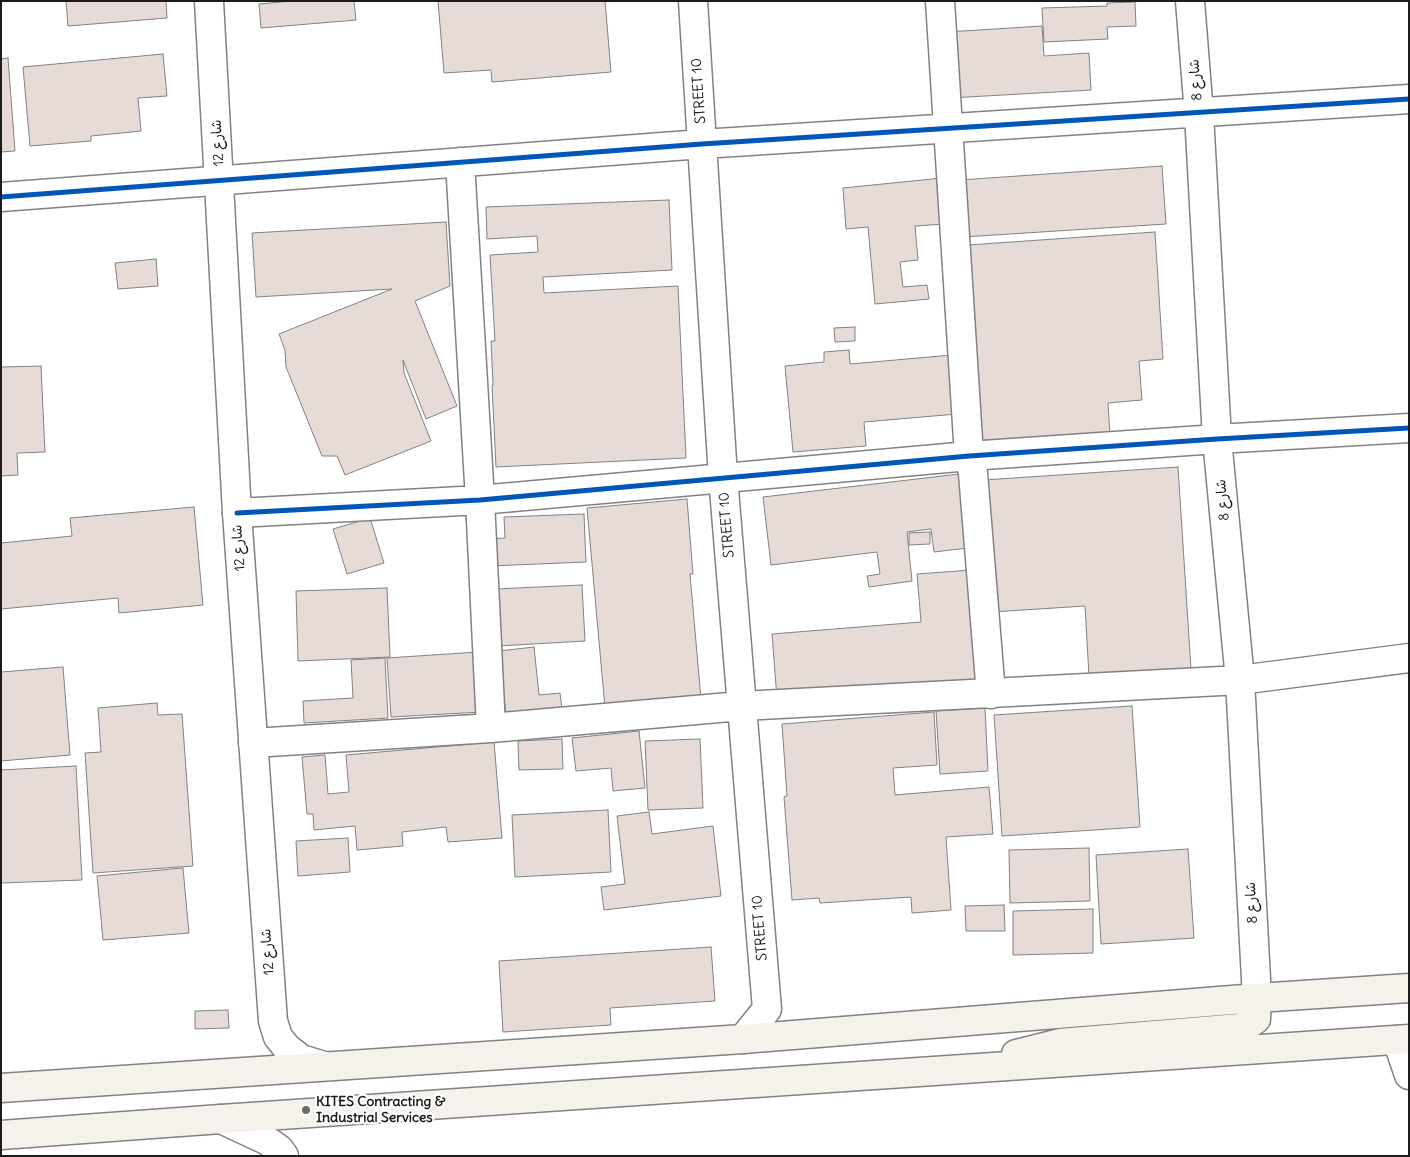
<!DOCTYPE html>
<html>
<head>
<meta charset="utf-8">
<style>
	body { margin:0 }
	#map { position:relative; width:1410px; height:1157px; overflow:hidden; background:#fff; font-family:Delius,sans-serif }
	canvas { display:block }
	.frame { position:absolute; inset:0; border:2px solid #1c1c1c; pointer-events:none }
</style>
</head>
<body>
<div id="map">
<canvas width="1410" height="1157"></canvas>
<div class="frame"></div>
</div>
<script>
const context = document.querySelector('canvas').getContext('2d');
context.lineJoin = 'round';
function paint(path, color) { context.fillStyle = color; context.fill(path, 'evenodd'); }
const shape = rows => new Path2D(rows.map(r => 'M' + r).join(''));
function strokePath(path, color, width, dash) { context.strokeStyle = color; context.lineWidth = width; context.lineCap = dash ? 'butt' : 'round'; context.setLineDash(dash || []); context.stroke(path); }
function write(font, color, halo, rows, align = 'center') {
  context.font = font + ' Delius,"Playpen Sans Arabic",sans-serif'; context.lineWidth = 4.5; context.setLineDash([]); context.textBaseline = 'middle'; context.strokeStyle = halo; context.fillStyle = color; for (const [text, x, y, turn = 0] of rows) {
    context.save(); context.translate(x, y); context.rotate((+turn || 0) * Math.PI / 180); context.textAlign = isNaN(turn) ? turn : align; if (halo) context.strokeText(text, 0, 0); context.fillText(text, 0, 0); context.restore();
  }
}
const building = shape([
	[66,1,166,1,167,18,68,26,66,1],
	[292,1,354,1,356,20,261,28,259,4,292,1],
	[438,1,605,1,611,72,492,82,491,70,444,73,438,1],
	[1135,2,1136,26,1107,27,1108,39,1044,42,1042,8,1107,6,1107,3,1135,2],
	[1042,26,1044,56,1089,53,1091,90,950,98,947,32,1042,26],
	[163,54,167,96,138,98,141,131,91,136,91,141,30,146,23,67,163,54],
	[8,58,15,151,1,152,1,59,8,58],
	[1162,166,1166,224,963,237,960,180,1162,166],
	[942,178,946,224,915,226,918,260,900,262,903,287,927,285,929,299,875,304,868,227,846,229,843,188,942,178],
	[669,200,672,270,543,277,544,293,678,286,686,458,496,467,492,385,493,385,491,341,495,341,490,255,538,252,537,236,487,239,486,207,669,200],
	[446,222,450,286,415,301,457,406,426,419,403,360,404,373,431,441,345,475,337,456,322,456,286,367,285,350,279,334,392,289,256,297,252,233,446,222],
	[1155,232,1163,359,1139,361,1142,400,1108,403,1110,436,982,444,968,245,1155,232],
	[156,259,158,286,118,289,115,263,156,259],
	[855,327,855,341,835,342,834,328,855,327],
	[849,350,850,364,952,355,957,414,864,422,866,446,793,452,785,366,824,362,824,352,849,350],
	[41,366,45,452,17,453,18,475,1,476,1,367,41,366],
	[1178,467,1191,669,1089,676,1085,606,992,612,984,480,1178,467],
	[968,473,976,547,934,552,931,529,907,532,912,581,869,587,867,576,880,574,877,552,771,565,763,497,968,473],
	[687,499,693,574,690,574,701,699,605,708,587,508,687,499],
	[194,507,203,605,119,613,118,598,1,609,1,543,72,536,70,518,194,507],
	[584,514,586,562,489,566,488,539,505,538,504,517,584,514],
	[370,518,384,563,347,574,333,529,370,518],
	[930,532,930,544,909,545,909,533,930,532],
	[971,570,980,682,777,699,772,634,921,622,917,574,971,570],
	[582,585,585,641,498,646,495,589,582,585],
	[387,588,390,657,298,661,296,591,387,588],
	[534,647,539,695,560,693,562,709,506,715,499,651,534,647],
	[478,652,482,712,391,717,387,658,478,652],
	[385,658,388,718,304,723,303,701,353,698,351,660,385,658],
	[63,667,70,755,1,761,1,672,63,667],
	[157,703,158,715,182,714,193,866,93,873,85,753,101,752,98,708,157,703],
	[1132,706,1140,827,1002,836,994,715,1132,706],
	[985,708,988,771,940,774,936,711,985,708],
	[934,712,937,765,893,768,895,795,989,787,993,834,946,837,951,910,912,913,911,897,820,903,819,898,792,900,784,797,787,796,782,724,934,712],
	[639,731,645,788,613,791,611,768,576,771,572,738,639,731],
	[562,739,563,769,519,770,518,741,562,739],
	[700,739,703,808,648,810,645,741,700,739],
	[494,742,502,838,448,842,446,827,402,832,403,846,357,850,355,826,314,830,313,814,307,814,302,757,325,755,328,794,349,792,346,755,494,742],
	[76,766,82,880,1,883,1,770,76,766],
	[608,810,611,872,515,877,512,815,608,810],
	[649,812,652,834,713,826,721,896,604,910,601,887,625,884,617,816,649,812],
	[348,838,350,872,298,876,296,841,348,838],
	[1089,848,1090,901,1010,903,1009,850,1089,848],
	[1188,849,1194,938,1101,944,1096,855,1188,849],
	[183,868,189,933,103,940,97,876,183,868],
	[1004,905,1005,931,966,931,965,906,1004,905],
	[1093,909,1093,953,1013,955,1013,911,1093,909],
	[711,947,715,1001,610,1008,611,1025,503,1032,499,961,711,947],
	[228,1010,229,1028,195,1029,195,1011,228,1010]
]);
paint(building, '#e6dbd7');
strokePath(building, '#828282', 1);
const street = shape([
	[693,1,723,477,767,1009,743,1039],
	[940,1,969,456,973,473,991,694],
	[1190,1,1199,114,1217,439,1240,680,1257,998],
	[460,162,480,500,491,728],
	[1,197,702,144,1409,99],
	[237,513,480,500,969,456,1217,439,1409,428],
	[253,743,491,728,741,706,1240,680,1409,658],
	[1397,1040,1409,1075],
	[221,1119,266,1140,279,1149,284,1156]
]);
const secondary = shape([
	[209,1,237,513,273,1021,278,1037,287,1048,301,1059,324,1066]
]);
const primary = shape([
	[1016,1054,1060,1043,1240,1028,1249,1024,1256,1019,1257,998],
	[1,1088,743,1039,1257,998,1409,988],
	[1,1135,221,1119,1409,1039]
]);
strokePath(street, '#828282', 31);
strokePath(secondary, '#828282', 31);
strokePath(primary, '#828282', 31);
strokePath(street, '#fff', 28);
strokePath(secondary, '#fff', 28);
strokePath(primary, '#f5f1eb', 28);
strokePath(shape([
	[1,197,702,144,1409,99],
	[237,513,480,500,969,456,1217,439,1409,428]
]), '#0057b8', 5);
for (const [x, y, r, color] of [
	[306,1110,5,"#6b6b6b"]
]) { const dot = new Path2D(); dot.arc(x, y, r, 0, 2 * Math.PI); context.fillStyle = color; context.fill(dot); strokePath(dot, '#fff', 2); }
write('14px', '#1c1c1c', '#fff', [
	["شارع 8",1196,80,-94],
	["STREET 10",699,91,-94],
	["شارع 12",218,143,-93],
	["شارع 8",1223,500,-95],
	["STREET 10",727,525,-95],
	["شارع 12",239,548,-94],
	["شارع 8",1252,903,-93],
	["STREET 10",760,928,-95],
	["شارع 12",268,952,-94]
]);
write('bold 14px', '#1c1c1c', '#fff', [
	["KITES Contracting &",316,1102],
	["Industrial Services",316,1118]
], 'left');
</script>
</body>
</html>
